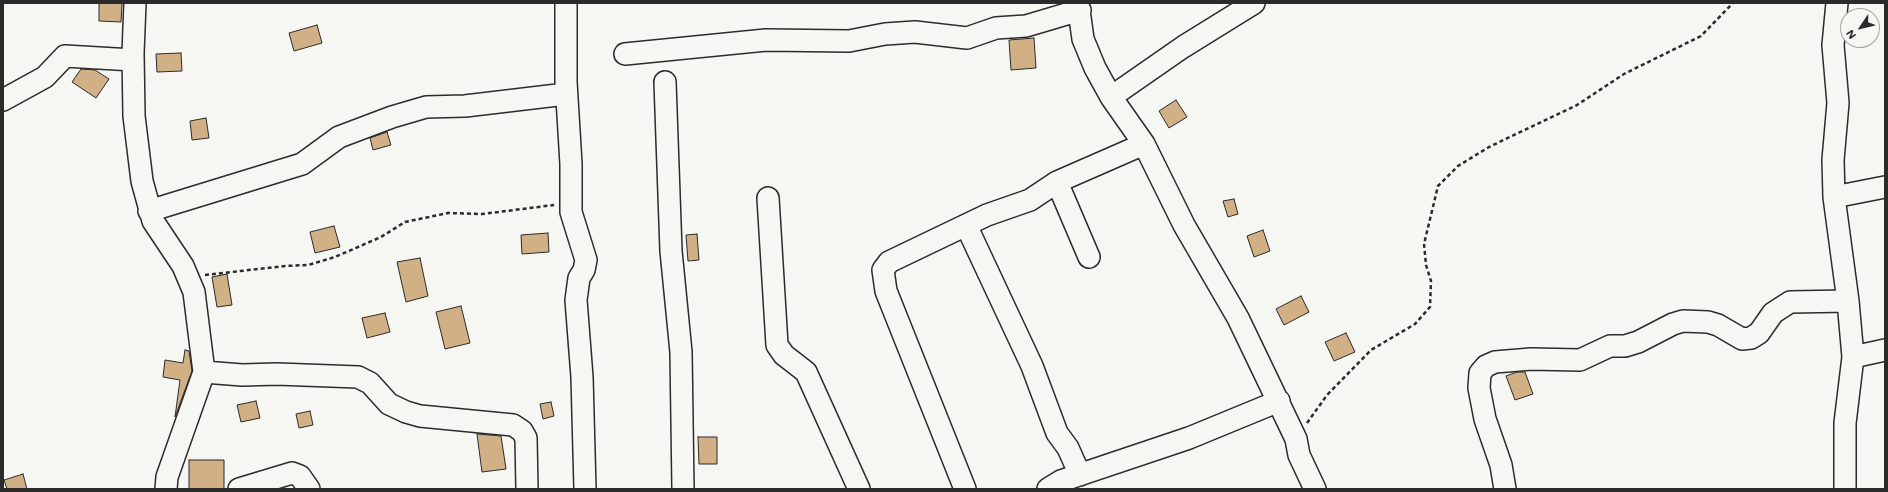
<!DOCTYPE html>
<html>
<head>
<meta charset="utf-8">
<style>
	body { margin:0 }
	#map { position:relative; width:1888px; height:492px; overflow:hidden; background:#f6f6f2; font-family:Mali,sans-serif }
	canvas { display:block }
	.frame { position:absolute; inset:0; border:4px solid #2b2b2b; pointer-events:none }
	.north { position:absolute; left:1840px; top:8px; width:40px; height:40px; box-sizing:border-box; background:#f6f6f2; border:1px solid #a5a5a2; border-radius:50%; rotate:235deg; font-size:11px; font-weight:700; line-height:16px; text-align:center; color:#2b2b2b }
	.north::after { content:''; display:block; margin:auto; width:14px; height:18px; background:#2b2b2b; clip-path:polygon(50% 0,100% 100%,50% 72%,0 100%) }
</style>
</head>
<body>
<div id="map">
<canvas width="1888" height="492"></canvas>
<div class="frame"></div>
<div class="north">N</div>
</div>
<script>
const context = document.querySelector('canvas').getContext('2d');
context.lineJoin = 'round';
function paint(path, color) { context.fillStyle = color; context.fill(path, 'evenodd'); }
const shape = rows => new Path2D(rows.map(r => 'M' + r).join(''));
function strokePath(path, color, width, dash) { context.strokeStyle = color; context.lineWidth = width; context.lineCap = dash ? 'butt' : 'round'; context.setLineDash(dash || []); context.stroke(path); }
const building = shape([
	[99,3,122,3,121,22,99,21,99,3],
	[317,25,322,43,294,51,289,33,317,25],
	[1034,38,1036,68,1011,70,1009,40,1034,38],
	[181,53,182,71,157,72,156,54,181,53],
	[81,69,95,70,109,79,96,98,72,82,81,69],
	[1176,100,1187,117,1169,128,1159,111,1176,100],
	[206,118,209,138,192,140,190,121,206,118],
	[387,132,391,145,373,150,370,138,387,132],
	[1234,199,1238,214,1228,217,1223,201,1234,199],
	[334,226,340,247,315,253,310,232,334,226],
	[1263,230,1270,251,1254,257,1247,236,1263,230],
	[548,233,549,252,522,254,521,235,548,233],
	[697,234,699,260,688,261,686,235,697,234],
	[420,258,428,296,406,302,397,262,420,258],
	[227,274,232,305,217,307,212,277,227,274],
	[1301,296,1309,312,1284,325,1276,309,1301,296],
	[461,306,470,343,445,349,436,312,461,306],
	[385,313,390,332,367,338,362,318,385,313],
	[1346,333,1355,352,1334,361,1325,342,1346,333],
	[185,350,189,351,192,371,175,417,180,380,163,377,165,360,183,363,185,350],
	[1517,372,1525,372,1533,394,1515,400,1506,376,1517,372],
	[256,401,260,418,241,422,237,405,256,401],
	[551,402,554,416,543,419,540,404,551,402],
	[310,411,313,425,299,428,296,414,310,411],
	[477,434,501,436,506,469,482,472,477,434],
	[698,437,717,437,717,464,699,464,698,437],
	[189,460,224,460,224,489,189,489,189,460],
	[23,474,27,489,7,489,4,480,23,474]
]);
paint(building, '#d2b085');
strokePath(building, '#2b2b2b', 1);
const minor = shape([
	[135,3,133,53,134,116,142,181,153,221,183,266,194,292,204,372,167,477,166,489],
	[566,3,566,82,571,164,571,212,586,260,584,270,579,278,576,300,582,377,585,489],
	[1078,3,1083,39,1095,68,1111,97,1144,144,1184,225,1238,318,1296,439,1299,455,1315,489],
	[1837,3,1833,45,1838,103,1833,160,1834,197,1848,301,1853,357,1845,423,1845,489],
	[625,54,766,40,849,41,885,34,915,32,967,38,996,28,1026,26,1080,10],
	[665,82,671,251,681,352,683,489],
	[1111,97,1183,47,1254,3],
	[3,100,45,77,65,56,133,60],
	[1057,182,1089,257],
	[1834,197,1885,187],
	[768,198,777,345,784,355,806,372,859,489],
	[149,211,302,164,339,137,392,117,426,107,465,106,566,94],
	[966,225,1032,366,1057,433,1068,448,1080,475],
	[1853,357,1885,350],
	[204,372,242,375,277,374,358,377,370,383,389,404,406,412,420,416,513,425,522,431,526,438,527,489],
	[239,489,292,473,300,476,309,489],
	[965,489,886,291,883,270,889,262,987,215,1030,200,1057,182,1144,144],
	[1048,489,1061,481,1189,438,1279,401],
	[1505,489,1501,465,1485,419,1479,388,1480,373,1486,366,1495,362,1531,359,1580,360,1610,346,1625,346,1638,342,1673,324,1683,321,1708,322,1718,325,1742,339,1751,338,1759,333,1773,313,1790,302,1848,301]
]);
strokePath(minor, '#2b2b2b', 24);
strokePath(shape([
	[205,275,285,266,308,265,335,257,381,237,405,222,448,213,482,214,554,205],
	[1307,423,1327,395,1371,350,1415,324,1430,307,1431,281,1426,265,1424,244,1438,186,1458,166,1489,147,1577,105,1624,74,1701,36,1733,3]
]), '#2b2b2b', 2.5, [4, 3]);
strokePath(minor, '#f6f6f2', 21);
</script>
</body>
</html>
